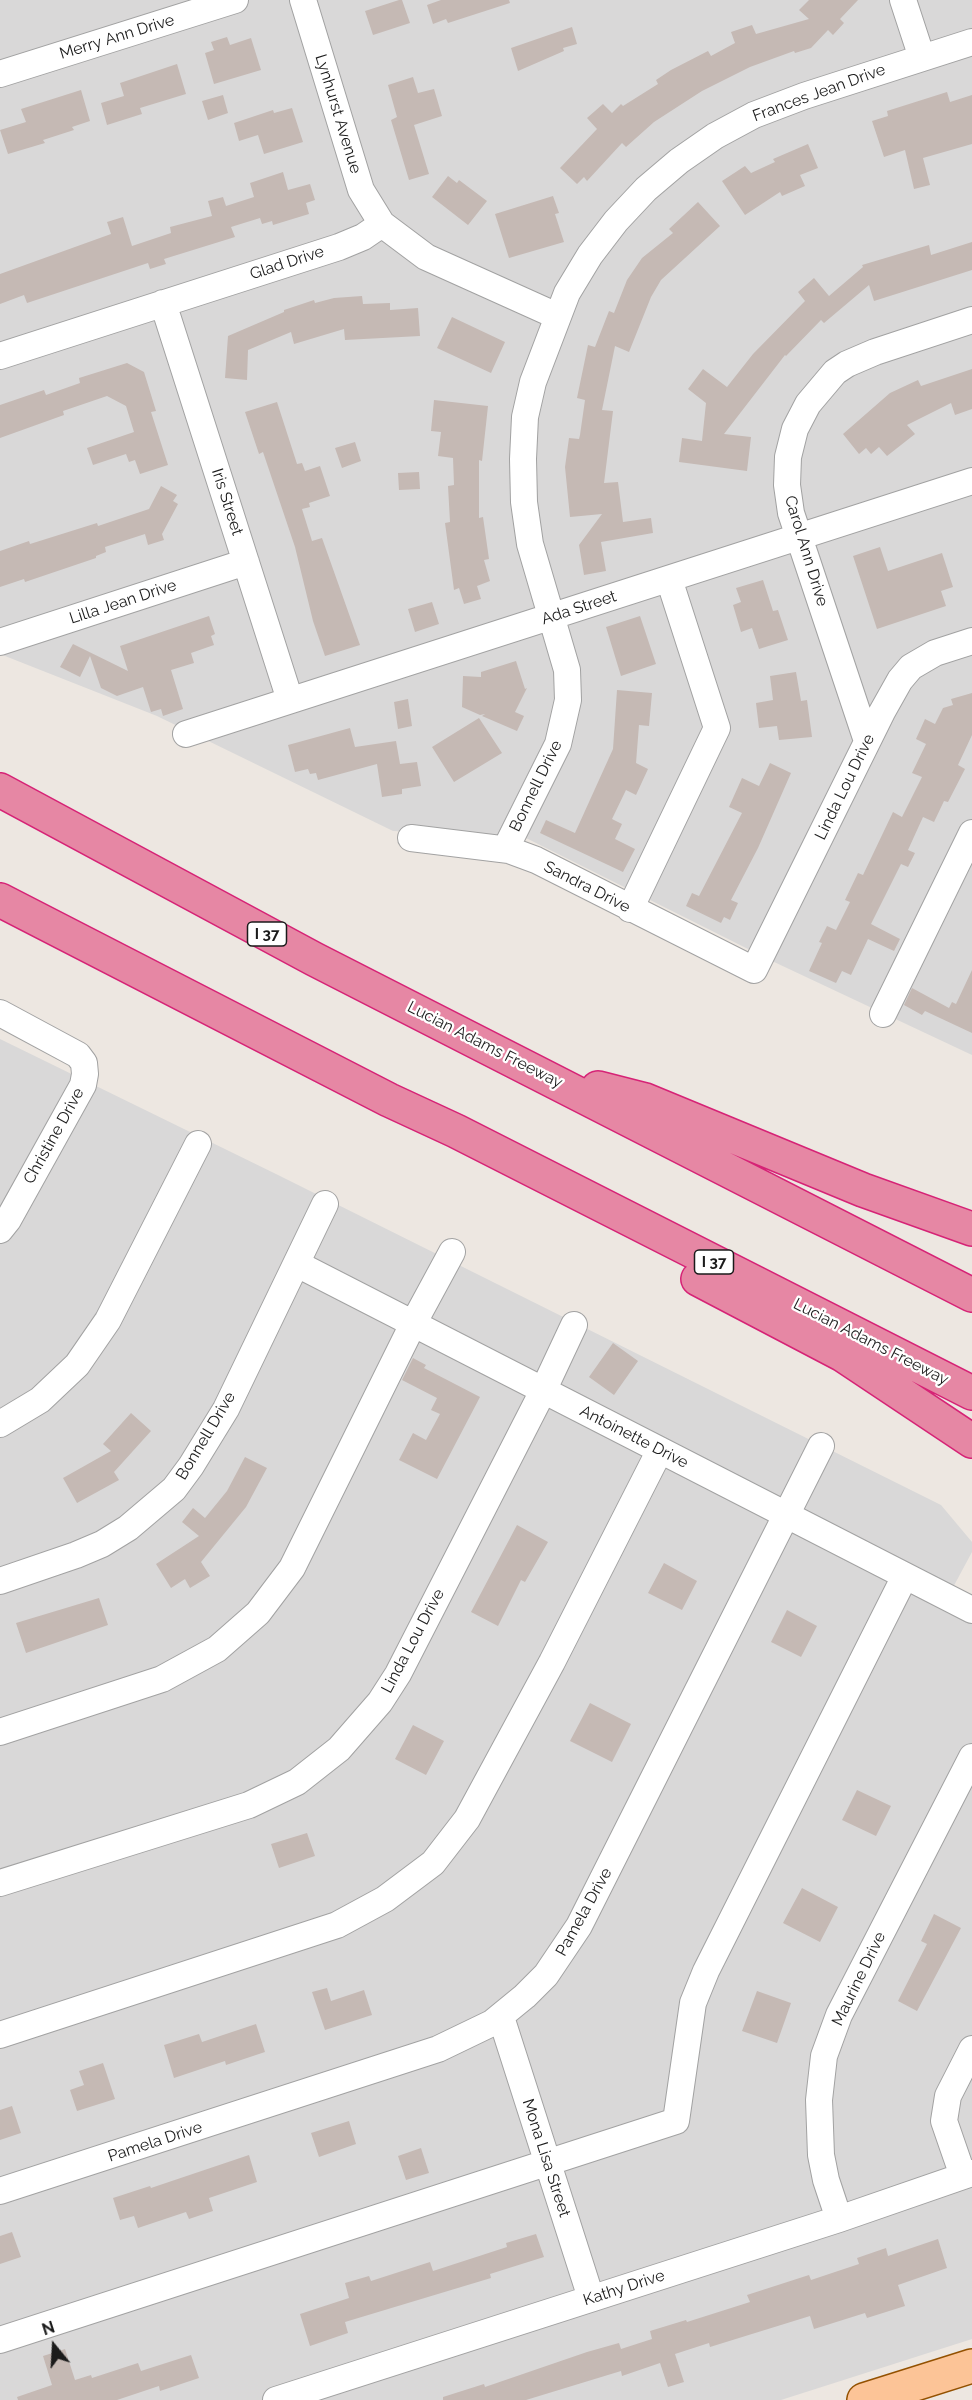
<!DOCTYPE html>
<html>
<head>
<meta charset="utf-8">
<style>
	body { margin:0 }
	#map { position:relative; width:972px; height:2400px; overflow:hidden; background:#ede7e1; font-family:Raleway,sans-serif }
	canvas { display:block }
	.north { position:absolute; left:24px; top:2316px; width:60px; height:60px; -webkit-text-stroke:4px #fff; paint-order:stroke; rotate:342deg; font-size:16px; font-weight:700; line-height:24px; text-align:center; color:#1b1b1b }
	.north::after { content:''; display:block; margin:auto; width:21px; height:27px; background:#1b1b1b; clip-path:polygon(50% 0,100% 100%,50% 72%,0 100%) }
</style>
</head>
<body>
<div id="map">
<canvas width="972" height="2400"></canvas>
<div class="north">N</div>
</div>
<script>
const context = document.querySelector('canvas').getContext('2d');
context.lineJoin = 'round';
function paint(path, color) { context.fillStyle = color; context.fill(path, 'evenodd'); }
const shape = rows => new Path2D(rows.map(r => 'M' + r).join(''));
function strokePath(path, color, width, dash) { context.strokeStyle = color; context.lineWidth = width; context.lineCap = dash ? 'butt' : 'round'; context.setLineDash(dash || []); context.stroke(path); }
function write(font, color, halo, rows, align = 'center') {
  context.font = font + ' Raleway,sans-serif'; context.lineWidth = 4.5; context.setLineDash([]); context.textBaseline = 'middle'; context.strokeStyle = halo; context.fillStyle = color; for (const [text, x, y, turn = 0] of rows) {
    context.save(); context.translate(x, y); context.rotate((+turn || 0) * Math.PI / 180); context.textAlign = isNaN(turn) ? turn : align; if (halo) context.strokeText(text, 0, 0); context.fillText(text, 0, 0); context.restore();
  }
}
paint(shape([
	[0,0,972,0,972,1055,772,961,524,837,393,831,157,716,0,654],
	[0,1039,276,1174,941,1505,972,1542,972,1552,943,1606,972,1621,972,2339,781,2400,0,2400]
]), '#d9d8d8');
paint(shape([
	[399,0,402,0,410,23,373,35,365,11],
	[441,0,509,0,510,3,448,23,446,19,433,24,427,5],
	[809,0,858,0,840,19,844,23,833,35,828,30,811,48,795,53,794,51,750,67,702,91,654,122,626,147,622,143,587,181,584,177,577,184,560,168,597,129,587,118,603,104,612,113,621,104,623,106,658,84,656,80,671,70,708,51,711,56,735,43,731,32,752,25,756,34,809,19,799,10],
	[572,27,577,44,563,48,564,51,518,71,511,48],
	[227,37,230,45,251,38,261,70,214,84,205,53,214,50,211,42],
	[177,64,186,94,140,108,142,114,107,125,101,103,124,96,120,83],
	[413,77,418,93,434,89,442,116,414,125,429,174,409,180,391,120,397,117,388,85],
	[81,90,90,121,72,127,74,130,43,140,45,143,8,154,0,130,26,122,21,109],
	[947,92,950,102,972,95,972,144,923,158,930,185,914,189,905,150,884,157,872,121,888,116,887,111],
	[223,95,228,113,208,120,202,101],
	[292,108,303,142,264,154,258,135,239,141,234,123,273,110,274,113],
	[808,144,818,168,800,175,805,186,782,196,780,192,745,215,722,181,745,166,751,173,775,162,773,159],
	[283,172,288,190,310,184,315,200,306,203,309,214,273,225,272,221,262,224,260,218,231,227,235,237,164,259,166,264,150,269,148,263,27,303,24,295,0,304,0,274,111,234,107,222,123,217,132,246,171,233,170,227,212,216,208,201,223,197,226,206,254,197,250,183],
	[448,176,457,183,459,180,487,201,468,225,432,197],
	[553,196,559,213,555,214,564,242,509,258,495,214],
	[698,202,720,226,661,280,651,297,629,352,615,346,602,410,613,411,604,483,618,482,623,522,651,518,653,533,601,542,606,571,584,575,579,545,602,514,570,517,565,467,569,438,579,439,580,435,585,400,577,398,588,345,595,347,609,311,614,313,627,280,642,258,673,233,669,229],
	[972,242,972,270,874,301,869,285,824,323,821,320,786,356,785,355,724,434,751,437,747,471,679,462,682,438,702,441,706,403,688,389,703,369,727,387,753,354,805,301,798,292,814,278,829,296,863,267,862,265,929,245,931,255],
	[362,296,363,304,390,303,390,310,418,308,420,336,345,340,344,329,294,344,291,332,248,350,247,380,225,378,228,336,284,312,284,310,314,300,315,303,334,298],
	[452,317,505,342,491,373,437,348],
	[127,363,144,372,156,411,151,412,168,465,140,474,135,460,129,462,126,454,93,465,87,448,134,432,126,406,107,396,63,411,64,415,0,438,0,405,44,390,46,395,80,383,79,378],
	[972,369,972,409,955,415,951,403,907,425,915,434,887,456,879,447,871,454,866,448,859,454,843,434,890,393,918,380,921,386],
	[434,400,488,406,482,461,479,460,479,518,483,517,489,559,484,560,490,581,477,586,481,599,464,604,459,588,454,590,445,523,450,522,448,486,454,485,453,458,438,456,441,432,431,431],
	[277,402,297,464,302,463,305,471,320,466,330,496,309,503,310,507,302,509,312,541,322,538,360,645,325,656,313,621,295,547,263,452,259,454,245,412],
	[355,442,361,461,342,468,335,448],
	[419,472,420,489,399,490,398,473],
	[161,486,177,495,173,501,178,504,162,534,164,540,148,545,145,534,105,547,106,552,96,556,96,558,25,582,24,579,0,587,0,551,29,541,30,544,97,523,98,526,149,509],
	[880,547,888,571,942,553,953,587,941,591,946,606,877,629,853,556],
	[763,580,773,611,778,610,788,640,759,649,752,628,741,632,733,605,741,602,736,588],
	[432,602,439,624,415,632,408,609],
	[209,616,215,634,211,636,214,645,191,653,194,663,171,670,183,709,163,716,161,709,151,712,143,687,117,696,101,688,90,656,80,677,60,667,73,644,128,671,120,646],
	[640,616,656,664,621,676,606,627],
	[516,661,525,689,527,688,515,712,524,716,517,731,482,716,485,714,480,715,462,707,463,676,481,677,481,672],
	[796,672,801,701,807,700,812,737,779,740,777,726,759,728,756,703,773,700,770,676],
	[617,690,652,693,649,726,639,725,636,763,648,769,636,795,626,790,612,819,622,824,615,839,635,849,623,872,540,833,546,820,575,833,613,749],
	[972,693,972,735,958,765,965,769,948,802,944,801,934,822,923,817,908,850,915,853,908,867,901,864,871,924,900,939,894,951,868,939,851,975,842,971,836,983,809,971,822,943,819,942,827,926,836,930,850,902,845,900,858,873,863,875,893,812,902,817,922,777,912,773,926,744,916,739,925,719,935,724,943,708,953,705,951,699],
	[408,699,412,726,398,729,394,702],
	[479,718,502,753,454,782,432,747],
	[350,728,355,747,396,741,400,764,417,762,421,786,402,789,402,794,382,797,377,764,318,780,316,773,310,774,308,769,295,772,288,745],
	[770,763,791,773,758,848,731,900,738,903,730,920,724,917,721,923,686,906,692,893,699,896,742,813,729,807,742,778,759,786],
	[972,970,972,1033,925,1011,922,1015,904,1005,912,988,949,1008,952,1002,956,1004],
	[613,1343,638,1361,614,1395,589,1377],
	[413,1358,426,1365,424,1368,480,1397,437,1479,399,1460,413,1433,426,1440,440,1414,431,1410,437,1398,402,1380],
	[131,1413,151,1431,114,1472,119,1480,77,1503,63,1478,111,1451,103,1444],
	[245,1457,267,1468,246,1507,201,1562,210,1576,190,1588,185,1579,171,1588,156,1564,199,1536,182,1522,193,1508,205,1518,227,1491],
	[517,1525,548,1542,525,1582,521,1580,498,1626,471,1612],
	[664,1563,697,1581,682,1610,648,1593],
	[99,1598,108,1625,26,1653,16,1623],
	[787,1610,817,1626,801,1657,771,1642],
	[590,1703,631,1724,612,1762,570,1741],
	[413,1725,444,1741,426,1775,395,1759],
	[857,1790,891,1806,876,1836,842,1820],
	[307,1833,315,1856,279,1868,271,1844],
	[802,1888,838,1907,820,1942,783,1923],
	[934,1914,961,1928,917,2011,898,2001,927,1944,921,1941],
	[327,1988,331,2001,364,1990,372,2015,325,2030,312,1992],
	[757,1991,791,2003,777,2043,742,2031],
	[256,2024,265,2052,226,2065,225,2061,174,2078,164,2045,199,2034,202,2042],
	[103,2063,115,2099,77,2111,70,2090,84,2085,79,2071],
	[12,2106,21,2133,0,2140,0,2110],
	[349,2121,356,2144,319,2157,311,2133],
	[421,2148,429,2173,406,2180,398,2156],
	[249,2155,257,2182,209,2198,213,2211,189,2219,186,2212,138,2228,134,2216,120,2220,113,2198,150,2186,151,2188],
	[12,2232,21,2257,0,2264,0,2236],
	[536,2234,544,2257,490,2274,491,2278,345,2322,348,2333,310,2346,300,2314,349,2298,345,2283,369,2276,371,2281,430,2262,433,2271,507,2247,506,2243],
	[938,2239,947,2268,898,2285,905,2306,867,2318,865,2313,814,2329,810,2316,710,2347,709,2343,675,2354,684,2382,668,2387,660,2363,622,2376,621,2371,526,2400,443,2400,443,2397,484,2384,485,2387,587,2352,619,2343,621,2349,652,2339,650,2331,686,2320,687,2322,750,2302,747,2295,809,2275,811,2280,859,2264,857,2258,886,2248,888,2256],
	[65,2349,75,2380,91,2375,92,2378,138,2363,141,2371,191,2355,199,2378,160,2391,159,2386,117,2400,18,2400,17,2397,52,2385,43,2356]
]), '#c5b9b4');
const minor = shape([
	[303,0,361,190,382,224,426,257,557,316],
	[903,0,922,58],
	[0,74,235,0],
	[163,303,290,700],
	[0,356,339,247,363,237,382,224],
	[0,642,246,562],
	[186,734,972,481],
	[867,741,791,513,787,485,788,457,795,429,808,404,835,372,847,364,875,352,972,320],
	[411,838,509,850,536,860,754,970,882,712,900,680,911,667,935,653,972,641],
	[509,850,508,844,558,744,568,700,567,670,530,544,524,502,523,459,525,417,533,382,567,293,590,255,616,221,646,189,679,161,715,136,754,115,804,96,972,42],
	[630,909,717,728,669,579],
	[0,1013,78,1055,84,1063,85,1074,83,1085,8,1220,0,1230],
	[883,1014,972,833],
	[297,1264,972,1610],
	[0,1424,40,1400,77,1365,108,1320,198,1144],
	[0,1581,76,1555,102,1544,128,1528,174,1489,191,1466,226,1409,325,1204],
	[0,1732,162,1679,217,1649,258,1613,292,1568,413,1324,452,1252],
	[0,1883,249,1805,297,1782,339,1749,380,1702,398,1674,543,1391,574,1325],
	[501,2017,591,2298],
	[0,2035,337,1925,385,1899,433,1863,467,1819,552,1662,660,1450],
	[963,2176,944,2121,948,2096,972,2049],
	[0,2191,438,2049,492,2023,525,1996,546,1975,579,1926,821,1446],
	[839,2219,826,2180,821,2155,819,2100,824,2056,839,2015,972,1757],
	[0,2340,676,2121,693,2003,706,1971,905,1576],
	[276,2400,839,2219,972,2173]
]);
const major = shape([
	[864,2400,972,2366]
]);
const highway = shape([
	[0,790,314,959,972,1295],
	[0,900,389,1100,456,1131,972,1393],
	[598,1088,645,1100,863,1190,972,1229],
	[698,1279,843,1355,972,1441]
]);
strokePath(minor, '#a2a2a2', 28);
strokePath(major, '#935100', 36);
strokePath(highway, '#d62376', 36);
strokePath(minor, '#fff', 26);
strokePath(major, '#fcc497', 33);
strokePath(highway, '#e687a4', 33);
for (const [x, y, w] of [
	[267,934,39],
	[714,1262,39]
]) { const box = new Path2D(); box.roundRect(x - w / 2, y - 12, w, 24, 4.5); context.fillStyle = '#fff'; context.fill(box); strokePath(box, '#1b1b1b', 1.5); }
write('bold 15px', '#1b1b1b', null, [
	["I 37",267,934],
	["I 37",714,1262]
]);
write('16px', '#1b1b1b', '#fff', [
	["Merry Ann Drive",117,37,-17],
	["Frances Jean Drive",819,93,-20],
	["Lynhurst Avenue",338,114,73],
	["Glad Drive",287,263,-18],
	["Iris Street",227,502,72],
	["Carol Ann Drive",806,551,73],
	["Lilla Jean Drive",123,602,-18],
	["Ada Street",579,608,-18],
	["Bonnell Drive",536,786,-64],
	["Linda Lou Drive",845,787,-64],
	["Sandra Drive",587,887,27],
	["Lucian Adams Freeway",485,1045,27],
	["Christine Drive",54,1136,-61],
	["Lucian Adams Freeway",871,1342,27],
	["Bonnell Drive",206,1436,-59],
	["Antoinette Drive",634,1437,27],
	["Linda Lou Drive",413,1641,-62],
	["Pamela Drive",584,1912,-61],
	["Maurine Drive",859,1979,-64],
	["Pamela Drive",155,2142,-18],
	["Mona Lisa Street",546,2158,72],
	["Kathy Drive",624,2288,-18]
]);
</script>
</body>
</html>
